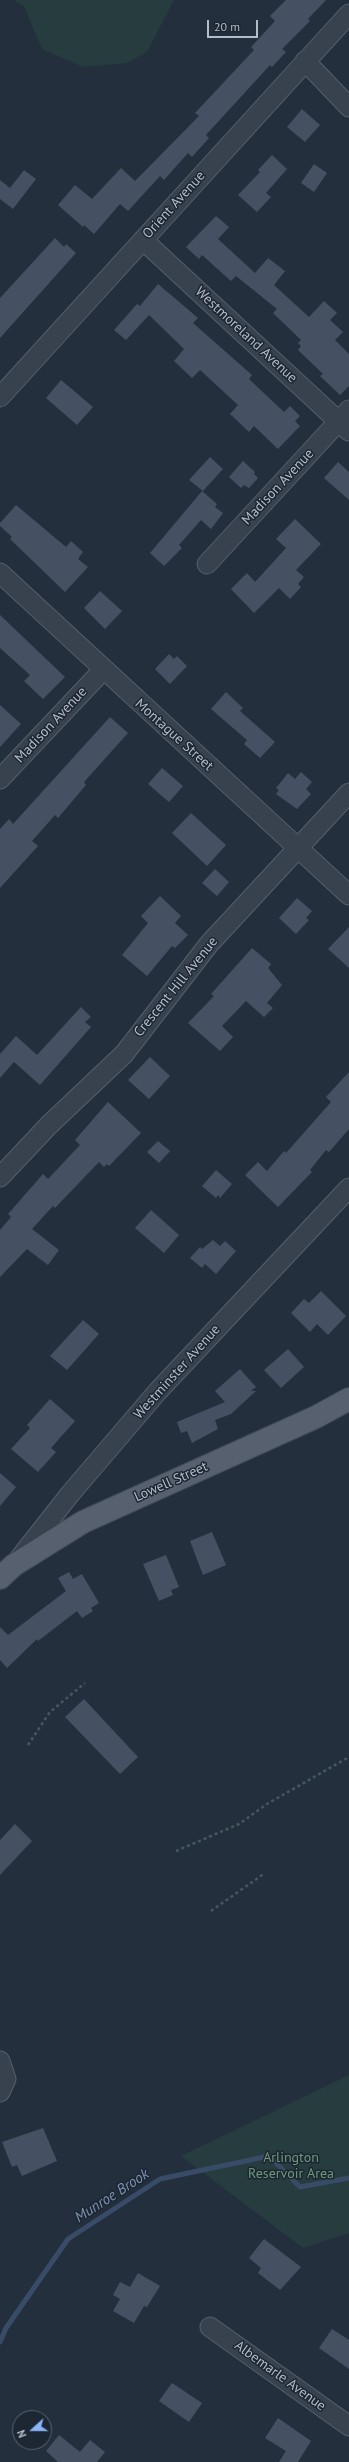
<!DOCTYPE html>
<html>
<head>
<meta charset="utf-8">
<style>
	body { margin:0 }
	#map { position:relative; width:349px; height:2462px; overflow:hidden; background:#242f3e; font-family:"PT Sans",sans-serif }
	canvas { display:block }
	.north { position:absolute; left:12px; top:2410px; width:40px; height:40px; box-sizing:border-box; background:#1d2633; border:1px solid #59626f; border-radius:50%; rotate:249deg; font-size:11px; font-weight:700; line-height:16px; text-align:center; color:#b4bcc9 }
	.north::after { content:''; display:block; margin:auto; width:14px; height:18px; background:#8ab4f8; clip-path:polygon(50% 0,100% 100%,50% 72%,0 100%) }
	.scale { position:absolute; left:207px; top:20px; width:51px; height:18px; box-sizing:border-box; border:2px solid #b4bcc9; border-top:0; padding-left:5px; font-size:12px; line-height:14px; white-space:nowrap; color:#b4bcc9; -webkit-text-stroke:3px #1d2633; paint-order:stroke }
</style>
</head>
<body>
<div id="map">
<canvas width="349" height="2462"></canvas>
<div class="north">N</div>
<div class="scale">20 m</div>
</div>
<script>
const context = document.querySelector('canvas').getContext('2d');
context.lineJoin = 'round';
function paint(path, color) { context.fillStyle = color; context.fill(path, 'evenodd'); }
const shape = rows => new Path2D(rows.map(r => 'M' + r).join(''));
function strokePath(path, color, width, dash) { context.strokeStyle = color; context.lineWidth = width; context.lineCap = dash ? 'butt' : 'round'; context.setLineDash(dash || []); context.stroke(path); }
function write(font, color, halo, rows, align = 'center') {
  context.font = font + ' "PT Sans",sans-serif'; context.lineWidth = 3; context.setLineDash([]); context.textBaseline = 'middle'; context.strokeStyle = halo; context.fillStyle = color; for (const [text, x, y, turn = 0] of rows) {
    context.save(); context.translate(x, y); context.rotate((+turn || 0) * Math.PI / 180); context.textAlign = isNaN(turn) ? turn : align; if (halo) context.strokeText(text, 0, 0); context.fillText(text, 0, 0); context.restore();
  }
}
paint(shape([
	[14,0,174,0,147,52,127,63,83,67,42,49,24,6],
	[349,2075,349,2233,303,2248,181,2156]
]), '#263c3f');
strokePath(shape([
	[0,2342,6,2328,68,2239,160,2179,269,2156,300,2187,349,2178]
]), '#394c67', 5);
paint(shape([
	[286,0,326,0,308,19,310,21,282,49,286,52,272,67,270,65,206,135,209,138,192,157,188,153,164,180,160,176,128,211,120,204,94,234,84,225,83,227,58,205,75,185,92,199,121,168,135,181,199,116,195,113,254,50,251,47,275,21,270,16],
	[302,109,320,125,305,142,287,127],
	[272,155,287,169,266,193,271,197,257,212,238,195,260,172,258,170],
	[314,164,327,173,314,192,301,183],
	[24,170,36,179,13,209,0,199,0,180,10,188],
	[216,216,229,227,218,239,255,273,268,258,285,271,274,285,309,317,324,301,337,313,330,320,343,332,335,340,349,354,349,386,340,395,320,376,323,374,298,350,301,346,298,343,301,340,273,313,277,309,236,276,231,281,202,255,199,259,186,247],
	[55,238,64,247,66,244,76,253,0,338,0,298],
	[158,284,198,318,193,323,252,375,249,379,284,412,290,406,300,416,295,421,300,426,278,449,254,426,249,432,230,414,238,405,200,370,192,378,174,361,184,349,149,315,126,340,114,330,137,304,140,306],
	[61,380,93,407,77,425,46,398],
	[210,457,223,469,203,491,189,480],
	[243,461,255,472,254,474,258,478,249,488,244,485,241,488,229,477],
	[338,462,349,472,349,500,324,478],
	[202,491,217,504,215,507,223,513,211,529,201,520,179,545,182,548,164,566,150,553],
	[16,505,66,547,71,541,83,552,78,559,88,567,65,592,10,539,12,537,0,526,0,523],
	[295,519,321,544,296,570,304,577,298,584,301,587,290,599,279,588,254,613,231,589,247,573,255,582,286,548,276,539],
	[100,591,122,611,105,629,84,608],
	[0,615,65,677,43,699,24,681,30,675,0,648],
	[169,654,174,659,177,656,187,666,170,684,155,669],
	[226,692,243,708,240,711,275,742,260,758,244,744,247,740,211,709],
	[0,705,21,724,0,747],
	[110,717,128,733,84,782,86,785,58,818,55,815,32,841,38,846,0,888,0,829,9,819,13,824],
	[162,768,183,786,169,802,148,784],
	[301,772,312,782,306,789,311,794,297,809,276,794,279,790,276,788,288,773,295,779],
	[191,813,226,845,207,866,172,833],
	[215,869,229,882,217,896,202,883],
	[160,896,181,916,175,923,188,935,175,948,172,946,147,976,122,955,148,923,141,916],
	[297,898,312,911,306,918,309,920,296,934,279,918],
	[349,927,349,968,328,949],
	[252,948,271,964,268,968,282,985,267,1003,273,1008,264,1017,246,1001,222,1026,233,1037,220,1051,188,1023,214,996,211,994],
	[81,1007,91,1017,85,1022,91,1027,40,1085,14,1062,0,1078,0,1054,16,1036,37,1055],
	[150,1057,170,1076,149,1099,128,1080],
	[349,1072,349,1129,329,1152,326,1150,310,1170,312,1172,278,1207,245,1175,258,1162,267,1171,284,1151,286,1153,331,1102,326,1097],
	[108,1102,141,1133,109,1166,107,1164,104,1167,99,1162,55,1208,53,1206,32,1229,59,1250,48,1265,27,1249,0,1277,0,1230,11,1217,8,1214,43,1174,48,1179,80,1145,75,1140],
	[158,1141,170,1151,159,1163,147,1152],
	[216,1170,232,1184,220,1198,218,1195,216,1198,202,1186],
	[151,1210,179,1235,164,1253,135,1228],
	[213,1240,220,1246,225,1241,236,1251,216,1274,205,1264,202,1268,190,1258,200,1247,202,1249],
	[321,1291,346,1316,328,1335,317,1324,310,1332,291,1313,304,1299,309,1303],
	[83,1320,99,1334,67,1370,50,1356],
	[288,1349,304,1367,281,1388,264,1370],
	[240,1369,256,1387,251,1391,256,1391,231,1414,215,1420,218,1429,192,1443,187,1431,181,1433,177,1422,225,1402,215,1391],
	[50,1399,75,1421,51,1448,56,1452,38,1472,11,1449,30,1428,27,1425],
	[0,1473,16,1487,0,1506],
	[212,1532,226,1565,203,1575,190,1541],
	[166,1555,179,1587,171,1590,173,1595,159,1601,143,1564],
	[69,1572,73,1579,82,1574,99,1603,91,1608,93,1611,82,1618,77,1611,38,1641,37,1639,7,1668,0,1660,0,1627,8,1635,66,1591,58,1578],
	[84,1699,138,1757,120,1774,65,1717],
	[15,1824,32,1841,0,1875,0,1840],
	[43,2128,57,2161,22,2176,17,2165,12,2167,2,2142],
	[264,2239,301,2267,280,2290,258,2273,261,2268,249,2258],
	[138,2273,160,2286,147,2307,144,2306,134,2323,113,2311,120,2299,113,2295,120,2282,130,2287],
	[332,2329,349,2340,349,2369,319,2348],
	[172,2383,202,2403,189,2422,159,2401],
	[278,2418,311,2441,298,2462,279,2462,286,2451,265,2438],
	[59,2435,80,2452,90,2440,105,2452,97,2462,58,2462,46,2451]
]), '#455162');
const minor = shape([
	[305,61,349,107],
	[143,240,349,431],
	[0,397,349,14],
	[207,564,349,410],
	[0,573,349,895],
	[0,779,103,670],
	[0,1177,49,1125,124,1054,209,944,349,793],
	[19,1559,70,1494,158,1391,349,1188],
	[0,2061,6,2079,0,2092],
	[210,2327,349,2426]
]);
const major = shape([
	[0,1578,14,1565,83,1522,316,1417,349,1399]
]);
strokePath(minor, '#565f6c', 21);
strokePath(major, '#414a57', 24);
strokePath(shape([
	[28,1745,50,1712,85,1683],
	[176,1851,239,1824,267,1804,349,1757],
	[211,1911,265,1873]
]), '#44595c', 2.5, [3, 3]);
strokePath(minor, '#38414e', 19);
strokePath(major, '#56606e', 22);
write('14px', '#b4bcc9', '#1d2633', [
	["Orient Avenue",174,205,-48],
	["Westmoreland Avenue",246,335,43],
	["Madison Avenue",278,487,-47],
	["Madison Avenue",51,725,-47],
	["Montague Street",174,735,42],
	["Crescent Hill Avenue",176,987,-51],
	["Westminster Avenue",177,1372,-48],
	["Lowell Street",171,1482,-24],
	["Albemarle Avenue",280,2376,36]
]);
write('14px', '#6b9a76', '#1d2633', [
	["Arlington",291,2158],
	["Reservoir Area",291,2174]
]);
write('italic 15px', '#7c92b1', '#1d2633', [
	["Munroe Brook",112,2196,-33]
]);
</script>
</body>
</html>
